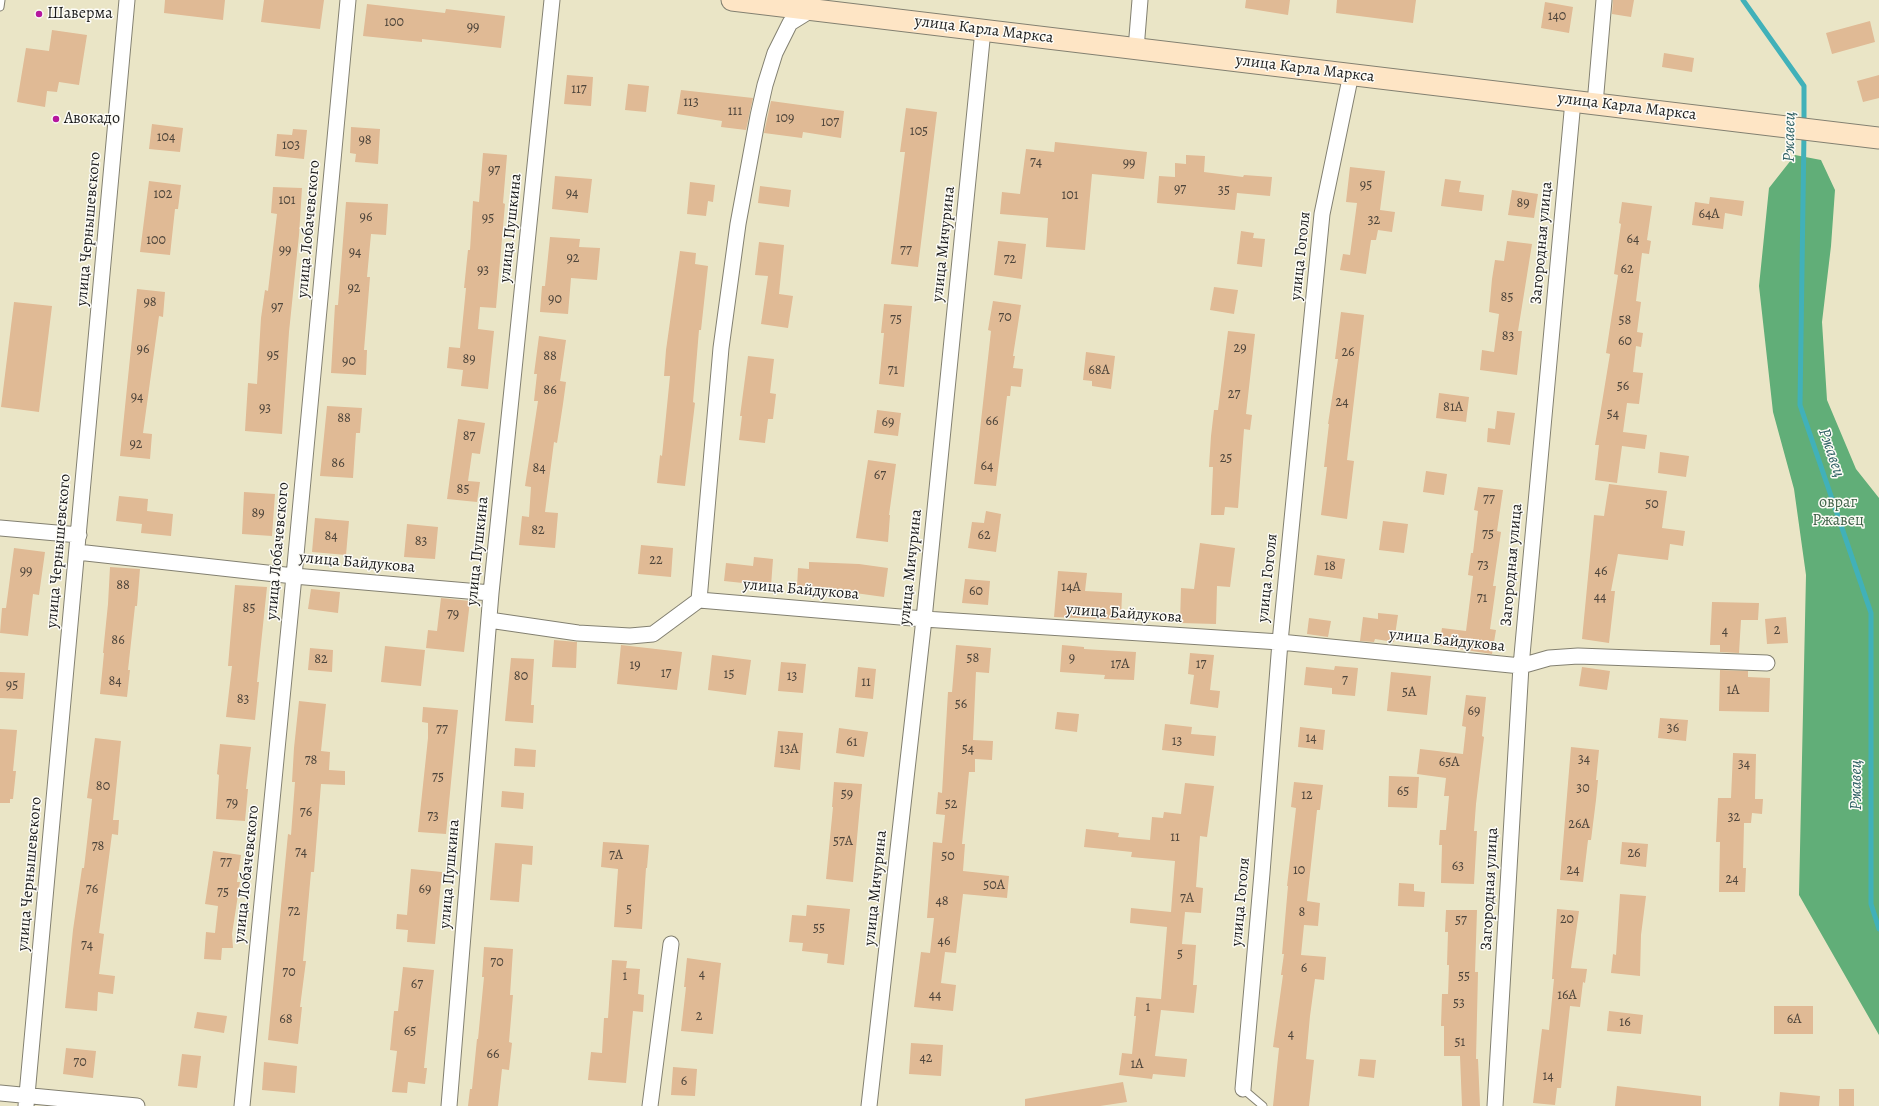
<!DOCTYPE html>
<html>
<head>
<meta charset="utf-8">
<style>
	body { margin:0 }
	canvas { display:block; background:#eae5c6 }
</style>
</head>
<body>
<canvas width="1879" height="1106"></canvas>
<script>
const context = document.querySelector('canvas').getContext('2d');
context.lineJoin = 'round';
function paint(path, color) { context.fillStyle = color; context.fill(path, 'evenodd'); }
const shape = rows => new Path2D(rows.map(r => 'M' + r).join(''));
function strokePath(path, color, width, dash) { context.strokeStyle = color; context.lineWidth = width; context.lineCap = dash ? 'butt' : 'round'; context.setLineDash(dash || []); context.stroke(path); }
function write(font, color, halo, rows, align = 'center') {
  context.font = font + ' Alegreya,serif'; context.lineWidth = 3; context.setLineDash([]); context.textBaseline = 'middle'; context.strokeStyle = halo; context.fillStyle = color; for (const [text, x, y, turn = 0] of rows) {
    context.save(); context.translate(x, y); context.rotate((+turn || 0) * Math.PI / 180); context.textAlign = isNaN(turn) ? turn : align; if (halo) context.strokeText(text, 0, 0); context.fillText(text, 0, 0); context.restore();
  }
}
paint(shape([
	[1795,155,1821,160,1835,190,1831,246,1822,322,1827,400,1856,469,1879,498,1879,1035,1799,895,1806,575,1794,489,1773,412,1759,286,1769,188]
]), '#61ae78');
strokePath(shape([
	[1743,0,1804,86,1804,125],
	[1804,133,1800,405,1871,613,1871,904,1879,929]
]), '#41b1b9', 5);
paint(shape([
	[165,0,225,0,223,20,164,13],
	[264,0,324,0,320,29,261,22],
	[1246,0,1290,0,1288,15,1245,8],
	[1337,0,1416,0,1413,23,1336,13],
	[1613,0,1634,0,1631,17,1612,14],
	[1545,2,1573,7,1569,33,1541,28],
	[367,4,445,13,446,9,505,16,501,48,422,39,422,42,363,36],
	[1870,21,1875,42,1832,54,1826,33],
	[52,30,87,35,79,85,59,82,57,92,47,91,45,107,17,102,26,48,49,51],
	[1664,53,1694,58,1692,72,1662,67],
	[567,75,593,77,591,106,564,104],
	[1879,75,1879,98,1863,102,1857,81],
	[628,84,649,86,646,112,625,110],
	[681,90,753,98,746,130,721,127,722,121,677,114],
	[771,101,844,111,841,138,803,132,802,138,764,133],
	[906,108,937,112,918,267,891,264,905,152,900,152],
	[152,124,183,128,180,152,149,149],
	[351,127,380,129,378,164,355,162,356,154,350,153],
	[293,129,307,130,304,159,275,156,277,134,292,135],
	[1055,142,1147,152,1144,179,1092,174,1085,250,1046,247,1048,218,1000,214,1002,192,1020,194,1026,149,1054,152],
	[483,153,507,155,503,203,505,204,496,308,480,307,478,329,494,331,488,389,461,386,463,370,447,368,449,347,460,348,466,288,464,288,468,250,470,250,473,201,479,202],
	[1186,155,1205,156,1204,172,1243,177,1244,175,1272,177,1270,196,1237,193,1235,210,1157,203,1159,176,1175,177,1175,163,1186,164],
	[1350,167,1385,171,1380,210,1395,212,1392,232,1378,230,1376,240,1371,240,1366,274,1340,270,1343,254,1350,255,1357,203,1346,202],
	[555,176,592,179,588,213,552,209],
	[1445,179,1461,181,1459,192,1484,195,1482,211,1441,206],
	[149,181,181,185,178,209,175,209,170,255,140,252],
	[690,182,715,185,713,202,708,201,706,216,687,214],
	[760,186,791,190,789,207,758,203],
	[273,187,302,188,299,235,289,332,282,434,245,431,248,383,257,384,261,318,265,290,268,291,277,214,271,213],
	[1512,190,1538,194,1534,218,1508,215],
	[1710,197,1744,201,1742,216,1725,213,1723,229,1692,225,1695,202,1709,204],
	[346,202,388,204,386,235,371,234,367,277,370,277,364,350,367,350,366,375,331,373,335,305,338,305],
	[1622,202,1652,206,1647,240,1651,241,1649,254,1642,253,1636,301,1641,302,1637,332,1643,333,1641,347,1636,346,1633,372,1643,373,1639,404,1627,403,1623,432,1647,435,1645,449,1622,446,1617,483,1595,480,1599,445,1595,445,1610,354,1606,353,1618,275,1614,274,1621,224,1619,223],
	[1241,231,1254,233,1253,238,1265,239,1262,267,1237,264],
	[550,237,580,239,579,247,600,248,597,280,571,278,568,314,540,312,542,286,545,286],
	[998,241,1026,244,1022,279,994,275],
	[1507,241,1532,244,1518,331,1522,331,1517,375,1480,370,1482,350,1494,352,1499,314,1489,312,1492,279,1495,260,1504,261],
	[759,242,784,245,779,294,793,296,788,328,761,324,768,276,755,275],
	[680,251,696,253,695,264,708,266,701,330,699,330,693,402,695,403,685,486,657,483,660,455,662,456,670,376,664,376,666,350],
	[1214,287,1238,290,1234,314,1210,310],
	[137,289,165,292,163,317,159,316,143,433,152,434,150,459,120,456],
	[993,301,1021,305,1013,356,1015,356,1013,368,1023,369,1021,387,1011,386,1010,396,1007,396,996,486,974,484,991,331,988,330],
	[14,302,52,306,39,412,1,407],
	[884,304,912,306,904,387,879,384,884,333,881,333],
	[1341,312,1364,315,1347,460,1354,461,1347,519,1321,515,1327,467,1324,467,1329,424,1328,424,1338,359,1335,359],
	[1228,331,1255,334,1246,414,1252,415,1250,430,1244,429,1238,508,1225,507,1224,515,1211,515,1213,467,1209,467,1211,436,1214,410,1218,410],
	[539,336,566,340,560,381,566,382,563,404,557,443,554,442,545,512,558,513,555,548,519,545,522,516,529,517,531,487,525,486,538,401,534,401,537,374,534,374],
	[1086,352,1115,356,1111,389,1092,386,1092,381,1083,380],
	[748,356,774,359,770,393,776,394,773,419,768,419,765,443,739,440,742,416,740,416],
	[1439,393,1469,397,1466,422,1436,418],
	[327,406,362,408,360,433,356,433,353,478,320,476],
	[877,410,901,413,898,436,874,433],
	[1497,411,1515,413,1510,445,1487,442,1488,428,1495,429],
	[458,419,485,423,480,454,472,453,468,481,480,482,477,502,447,499],
	[1660,452,1689,456,1686,477,1658,473],
	[868,460,896,464,889,515,890,515,888,542,856,538],
	[1426,471,1447,474,1444,495,1423,492],
	[1609,484,1667,491,1662,528,1685,531,1683,546,1670,544,1668,560,1618,554,1611,591,1615,591,1609,643,1582,639,1594,515,1604,516],
	[1478,487,1503,490,1497,531,1501,532,1493,586,1496,586,1490,629,1496,630,1492,654,1439,646,1442,628,1466,631,1473,576,1468,575,1471,553,1473,553,1478,511,1474,510],
	[244,492,275,494,272,536,242,534],
	[119,496,148,499,147,511,173,514,171,536,141,533,142,524,116,521],
	[986,511,1001,514,996,552,968,548,972,522,984,523],
	[315,518,349,521,346,555,312,552],
	[1383,521,1408,524,1404,553,1379,550],
	[407,524,438,527,435,559,404,557],
	[1200,543,1235,548,1230,587,1217,586,1216,624,1180,623,1181,588,1194,589],
	[641,545,673,548,671,577,638,574],
	[14,548,45,552,39,595,33,594,28,636,0,633,2,608,6,608],
	[1317,555,1345,559,1342,579,1314,575],
	[754,557,773,559,771,586,724,581,726,563,753,566],
	[809,562,859,564,888,568,884,597,855,593,855,592,797,588,798,568,809,569],
	[110,567,140,569,137,606,135,606,128,670,130,670,127,697,100,694,104,653,103,653,108,604],
	[1058,571,1087,573,1085,591,1122,593,1121,620,1054,617],
	[965,579,990,581,988,605,962,603],
	[235,585,267,587,257,682,259,682,255,720,226,717,232,666,228,666],
	[311,589,340,592,338,613,308,609],
	[441,598,470,601,464,652,426,648,428,630,437,631],
	[1712,602,1759,603,1758,620,1741,620,1739,653,1720,652,1720,645,1710,645],
	[1378,613,1398,615,1394,642,1375,639,1374,642,1360,641,1363,617,1378,619],
	[1786,617,1788,643,1767,644,1765,619],
	[1309,618,1331,621,1328,637,1307,634],
	[554,640,577,642,576,668,552,667],
	[621,645,682,652,677,690,617,684],
	[956,645,991,648,989,673,976,672,973,740,993,741,992,760,975,759,975,772,969,772,962,844,965,844,963,871,1009,876,1007,898,963,894,956,953,945,952,941,983,956,985,953,1011,914,1007,921,952,930,953,934,918,927,918,933,842,942,843,945,815,936,814,938,792,942,793,948,692,952,692],
	[1062,645,1084,647,1084,649,1136,652,1134,680,1104,679,1105,675,1060,672],
	[385,646,425,650,421,686,381,682],
	[310,648,333,650,332,672,308,670],
	[1190,653,1214,655,1210,690,1220,691,1218,708,1190,704,1194,675,1188,674],
	[712,655,751,660,746,695,708,690],
	[511,658,534,659,531,705,534,705,533,723,505,721],
	[781,662,806,664,803,693,778,691],
	[1335,666,1358,668,1355,696,1332,694,1332,688,1304,685,1306,667,1334,670],
	[858,667,876,669,873,699,855,697],
	[1582,667,1610,671,1607,690,1579,686],
	[1720,670,1748,671,1748,677,1770,678,1769,712,1719,711],
	[0,672,25,673,23,699,0,698],
	[1391,672,1431,676,1427,715,1387,711],
	[1466,695,1486,697,1482,736,1484,737,1476,804,1474,831,1477,831,1474,884,1441,883,1442,845,1439,845,1440,830,1446,830,1449,796,1444,796,1446,778,1417,774,1420,749,1463,754,1466,727,1462,726],
	[299,701,326,704,321,751,330,752,329,770,345,771,345,785,321,784,314,872,311,872,303,961,306,961,300,1007,302,1007,298,1044,268,1040,288,834,291,835,295,782,292,782,294,748],
	[423,707,458,710,446,834,418,832,428,738,428,723,422,722],
	[1057,712,1079,714,1077,732,1055,729],
	[1660,718,1688,720,1686,741,1658,738],
	[1165,724,1192,727,1191,734,1216,736,1214,756,1162,750],
	[1300,727,1325,730,1323,750,1298,747],
	[839,728,868,732,864,757,836,753],
	[0,729,17,730,13,771,16,771,13,799,10,799,10,803,0,803],
	[778,731,803,733,800,770,774,767],
	[95,738,121,741,113,820,119,820,118,835,112,834,99,933,104,934,99,974,115,976,113,994,98,992,97,1011,65,1008,73,930,82,868,84,868,92,799,87,798],
	[220,744,251,747,246,789,248,789,245,821,216,819,219,775,217,774],
	[1571,747,1599,750,1596,780,1598,780,1596,800,1591,840,1588,840,1583,882,1560,880],
	[515,748,536,750,535,767,514,766],
	[1733,753,1756,754,1755,799,1763,799,1762,814,1752,813,1751,823,1744,823,1743,868,1746,868,1745,892,1719,892,1720,842,1716,842,1718,798,1731,798],
	[1389,776,1419,777,1417,808,1388,807],
	[834,782,862,784,853,882,826,879,833,807,832,807],
	[1294,782,1323,785,1320,810,1317,810,1307,901,1320,903,1318,926,1304,925,1301,955,1326,957,1324,980,1315,979,1310,1016,1306,1059,1314,1060,1309,1106,1273,1106,1279,1048,1273,1047,1283,975,1281,975,1284,954,1282,954,1288,886,1287,886,1296,808,1291,807],
	[1185,783,1214,786,1207,837,1200,836,1196,887,1203,888,1201,913,1185,912,1182,944,1196,945,1193,985,1197,985,1194,1013,1161,1010,1155,1056,1187,1059,1185,1077,1153,1074,1152,1079,1119,1075,1122,1053,1132,1054,1136,1016,1134,1016,1136,997,1161,999,1167,927,1130,923,1131,908,1171,912,1175,861,1131,857,1132,852,1084,847,1086,829,1119,833,1118,837,1150,840,1152,817,1163,818,1164,812,1181,814],
	[502,791,524,793,523,809,501,807],
	[603,842,649,845,647,868,646,868,642,929,614,927,618,869,601,867],
	[1622,842,1648,844,1646,867,1620,864],
	[495,843,533,846,532,865,522,864,519,902,490,900],
	[213,851,241,855,237,882,240,882,232,934,233,948,222,948,221,960,204,959,206,932,215,933,218,906,205,904],
	[411,869,442,872,435,944,407,942,408,930,396,929,397,914,407,915],
	[1399,883,1414,884,1414,891,1425,892,1424,907,1398,906],
	[1620,894,1646,896,1641,935,1640,976,1611,973,1613,954,1616,955],
	[807,905,850,909,844,965,827,963,828,954,802,951,803,943,789,942,792,915,806,916],
	[1557,909,1579,911,1571,968,1587,969,1585,983,1583,982,1580,1007,1570,1006,1561,1088,1557,1088,1555,1105,1533,1103,1542,1029,1549,1030,1554,979,1552,979],
	[1446,910,1477,910,1475,972,1478,972,1476,1059,1478,1059,1480,1106,1462,1106,1460,1056,1444,1056,1444,1026,1441,1026,1442,994,1448,994,1449,965,1447,965,1448,932,1445,932],
	[484,947,513,949,510,995,513,995,509,1042,512,1043,509,1070,502,1069,498,1106,468,1106,470,1089,472,1089,477,1039,478,1039,484,977,482,977],
	[687,958,721,963,713,1034,681,1031,686,987,684,987],
	[612,960,627,961,626,968,640,969,638,994,644,995,643,1012,633,1011,626,1083,588,1080,591,1052,602,1053,604,1018,608,1018],
	[403,967,434,970,424,1068,427,1068,425,1084,408,1082,407,1093,392,1092,397,1051,390,1050,394,1011,398,1011],
	[1774,1006,1813,1006,1813,1034,1774,1034],
	[1609,1011,1643,1015,1641,1034,1607,1031],
	[197,1012,227,1016,224,1033,194,1028],
	[911,1043,943,1045,941,1076,909,1074],
	[66,1048,96,1051,93,1078,63,1074],
	[182,1054,201,1056,197,1088,178,1086],
	[1360,1059,1376,1060,1374,1078,1358,1076],
	[264,1062,297,1066,295,1093,262,1090],
	[673,1067,697,1069,695,1096,671,1095],
	[1123,1082,1127,1102,1100,1106,1025,1106,1025,1099],
	[1617,1086,1701,1096,1701,1106,1615,1106],
	[1839,1089,1854,1089,1854,1106,1839,1106],
	[1780,1092,1820,1096,1819,1106,1779,1106]
]), '#e0ba95');
const service = shape([
	[0,7,1,0],
	[1243,1089,1263,1106]
]);
const minor = shape([
	[1136,49,1140,0],
	[1595,104,1604,0],
	[0,528,79,535],
	[77,552,294,576,491,593],
	[699,600,721,348,738,224,758,116,765,85,775,53,790,23,811,10,811,6],
	[489,620,578,633,630,636,653,634,699,600,924,619,1280,642,1521,666,1549,658,1578,656,1767,663],
	[1243,1089,1262,873,1280,642,1322,214,1351,74],
	[0,1093,137,1106],
	[26,1106,127,0],
	[242,1106,294,576,348,0],
	[449,1106,491,593,552,0],
	[650,1106,671,944],
	[869,1106,924,619,983,30],
	[1495,1106,1521,666,1573,101]
]);
const secondary = shape([
	[732,0,1879,138]
]);
strokePath(service, '#838071', 9);
strokePath(minor, '#838071', 17);
strokePath(secondary, '#838071', 23);
strokePath(service, '#fff', 7);
strokePath(minor, '#fff', 15);
strokePath(secondary, '#fee5c5', 21);
for (const [x, y, r, color] of [
	[39,14,4,"#b5179e"],
	[56,119,4,"#b5179e"]
]) { const dot = new Path2D(); dot.arc(x, y, r, 0, 2 * Math.PI); context.fillStyle = color; context.fill(dot); strokePath(dot, '#fdfcf7', 1.5); }
write('14px', '#4d443a', null, [
	["140",1557,17],
	["100",394,23],
	["99",473,28],
	["117",579,90],
	["113",691,103],
	["111",735,112],
	["109",785,119],
	["107",830,123],
	["105",919,132],
	["104",166,138],
	["98",365,141],
	["103",291,146],
	["74",1036,163],
	["99",1129,164],
	["97",494,171],
	["95",1366,186],
	["97",1180,190],
	["35",1224,191],
	["94",572,194],
	["102",163,195],
	["101",1070,196],
	["101",287,201],
	["89",1523,204],
	["64А",1709,215],
	["96",366,218],
	["95",488,219],
	["32",1374,221],
	["64",1633,240],
	["100",156,241],
	["99",285,251],
	["77",906,251],
	["94",355,253],
	["92",573,259],
	["72",1010,260],
	["62",1627,270],
	["93",483,271],
	["92",354,289],
	["85",1507,298],
	["90",555,300],
	["98",150,303],
	["97",277,308],
	["70",1005,318],
	["75",896,320],
	["58",1625,321],
	["83",1508,337],
	["60",1625,342],
	["29",1240,349],
	["96",143,350],
	["26",1348,353],
	["95",273,356],
	["88",550,357],
	["89",469,360],
	["90",349,362],
	["71",893,371],
	["68А",1099,371],
	["56",1623,387],
	["86",550,391],
	["27",1234,395],
	["94",137,398],
	["24",1342,403],
	["81А",1453,408],
	["93",265,409],
	["54",1613,415],
	["88",344,419],
	["66",992,422],
	["69",888,423],
	["87",469,437],
	["92",136,445],
	["25",1226,459],
	["86",338,464],
	["64",987,467],
	["84",539,469],
	["67",880,476],
	["85",463,490],
	["77",1489,500],
	["50",1652,505],
	["89",258,514],
	["82",538,531],
	["75",1488,535],
	["62",984,536],
	["84",331,537],
	["83",421,542],
	["22",656,561],
	["73",1483,566],
	["18",1330,567],
	["99",26,572],
	["46",1601,572],
	["88",123,586],
	["14А",1071,588],
	["60",976,592],
	["44",1600,598],
	["71",1482,599],
	["85",249,609],
	["79",453,615],
	["2",1777,631],
	["4",1725,632],
	["86",118,641],
	["58",973,659],
	["9",1072,659],
	["82",321,660],
	["17А",1120,665],
	["17",1201,665],
	["19",635,666],
	["17",666,674],
	["15",729,675],
	["80",521,677],
	["13",792,677],
	["7",1345,681],
	["84",115,682],
	["11",866,683],
	["95",12,686],
	["1А",1733,691],
	["5А",1409,693],
	["83",243,700],
	["56",961,705],
	["69",1474,712],
	["36",1673,729],
	["77",442,730],
	["14",1311,739],
	["13",1177,742],
	["61",852,743],
	["13А",789,750],
	["54",968,750],
	["34",1584,760],
	["78",311,761],
	["65А",1449,763],
	["34",1744,765],
	["75",438,778],
	["80",103,787],
	["30",1583,789],
	["65",1403,792],
	["59",847,795],
	["12",1307,796],
	["79",232,804],
	["52",951,805],
	["76",306,813],
	["73",433,817],
	["32",1734,818],
	["26А",1579,825],
	["11",1175,838],
	["57А",843,842],
	["78",98,847],
	["74",301,853],
	["26",1634,854],
	["7А",616,856],
	["50",948,857],
	["77",226,863],
	["63",1458,867],
	["10",1299,871],
	["24",1573,871],
	["24",1732,880],
	["50А",994,886],
	["76",92,890],
	["69",425,890],
	["75",223,893],
	["7А",1187,899],
	["48",942,902],
	["5",629,910],
	["72",294,912],
	["8",1302,913],
	["20",1567,920],
	["57",1461,921],
	["55",819,929],
	["46",944,942],
	["74",87,946],
	["5",1180,955],
	["70",497,963],
	["6",1304,969],
	["70",289,973],
	["4",702,975],
	["1",625,977],
	["55",1464,977],
	["67",417,985],
	["44",935,996],
	["16А",1567,996],
	["53",1459,1004],
	["1",1148,1008],
	["2",699,1017],
	["68",286,1020],
	["6А",1794,1020],
	["16",1625,1023],
	["65",410,1032],
	["4",1291,1035],
	["51",1460,1043],
	["66",493,1055],
	["42",926,1059],
	["70",80,1063],
	["1А",1137,1065],
	["14",1548,1077],
	["6",684,1082]
]);
write('16px', '#1c1c1c', '#fdfcf7', [
	["Шаверма",47,14],
	["Авокадо",64,119]
], 'left');
write('16px', '#1c1c1c', '#fdfcf7', [
	["улица Карла Маркса",984,30,7],
	["улица Карла Маркса",1305,69,7],
	["улица Карла Маркса",1627,107,7],
	["улица Пушкина",511,228,-84],
	["улица Чернышевского",89,229,-85],
	["улица Лобачевского",309,229,-85],
	["Загородная улица",1542,243,-85],
	["улица Мичурина",944,244,-84],
	["улица Гоголя",1301,256,-84],
	["улица Чернышевского",59,551,-85],
	["улица Лобачевского",278,551,-85],
	["улица Пушкина",478,551,-84],
	["улица Байдукова",357,563,5],
	["Загородная улица",1512,565,-85],
	["улица Мичурина",911,567,-84],
	["улица Гоголя",1268,578,-84],
	["улица Байдукова",801,590,5],
	["улица Байдукова",1124,614,4],
	["улица Байдукова",1447,641,6],
	["улица Чернышевского",30,874,-85],
	["улица Лобачевского",247,874,-84],
	["улица Пушкина",450,874,-85],
	["улица Мичурина",876,888,-84],
	["Загородная улица",1490,889,-87],
	["улица Гоголя",1241,902,-85]
]);
write('16px', '#406249', '#fdfcf7', [
	["овраг",1838,503],
	["Ржавец",1838,521]
]);
write('italic 17px', '#2d5f63', '#fdfcf7', [
	["Ржавец",1790,137,-89],
	["Ржавец",1831,453,71],
	["Ржавец",1857,785,-90]
]);
</script>
</body>
</html>
